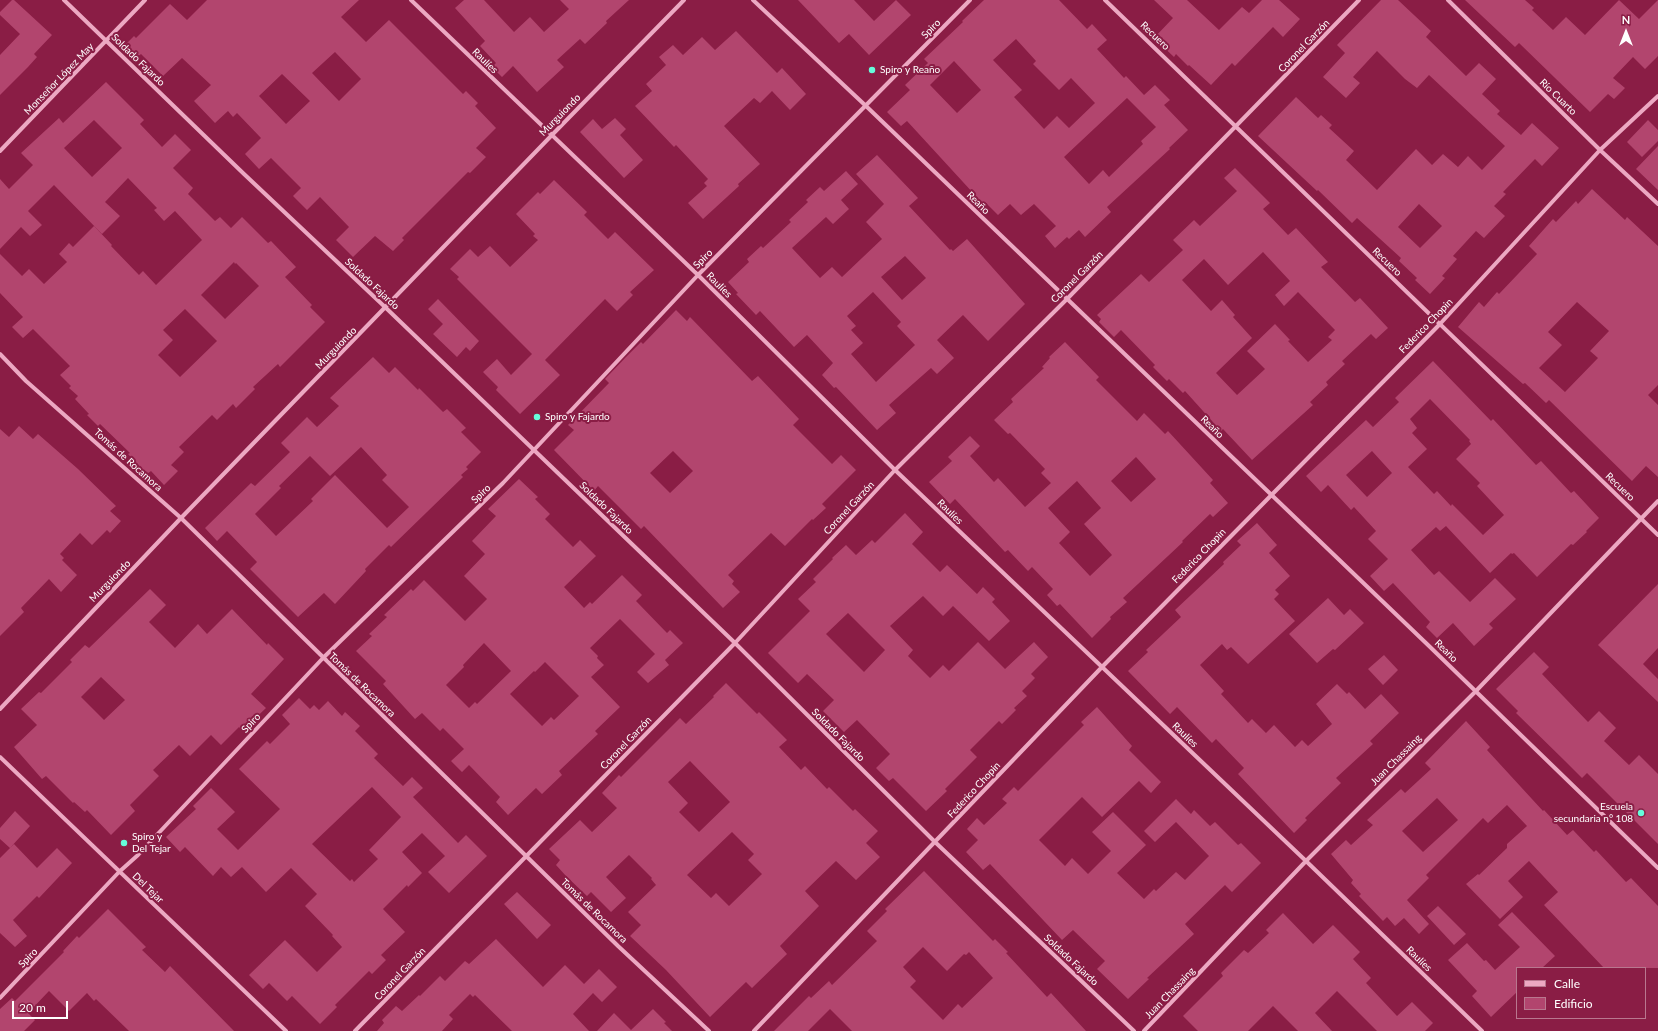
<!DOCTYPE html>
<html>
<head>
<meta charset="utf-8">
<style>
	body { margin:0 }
	#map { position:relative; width:1658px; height:1031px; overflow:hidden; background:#8a1d45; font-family:Lato,sans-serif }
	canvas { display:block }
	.legend { position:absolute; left:1516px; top:967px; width:130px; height:52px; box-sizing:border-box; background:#8a1d45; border:1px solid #b9778f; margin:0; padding:5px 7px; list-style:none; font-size:12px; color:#fff }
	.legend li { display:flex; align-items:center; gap:8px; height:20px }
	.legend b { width:20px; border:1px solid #b9778f }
	.north { position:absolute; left:1606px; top:12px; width:40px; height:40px; -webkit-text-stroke:3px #8a1d45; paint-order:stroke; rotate:0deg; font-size:11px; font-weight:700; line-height:16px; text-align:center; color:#fff }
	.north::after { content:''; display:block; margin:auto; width:14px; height:18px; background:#fff; clip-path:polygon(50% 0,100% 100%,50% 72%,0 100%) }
	.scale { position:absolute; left:12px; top:1001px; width:56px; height:18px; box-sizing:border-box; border:2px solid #fff; border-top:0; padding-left:5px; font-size:12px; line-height:14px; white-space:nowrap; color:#fff; -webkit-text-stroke:3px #8a1d45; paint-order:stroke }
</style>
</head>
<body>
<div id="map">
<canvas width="1658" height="1031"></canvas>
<ul class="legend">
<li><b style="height:5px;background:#eca8c2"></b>Calle</li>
<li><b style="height:11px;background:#b2456e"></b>Edificio</li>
</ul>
<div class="north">N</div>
<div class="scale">20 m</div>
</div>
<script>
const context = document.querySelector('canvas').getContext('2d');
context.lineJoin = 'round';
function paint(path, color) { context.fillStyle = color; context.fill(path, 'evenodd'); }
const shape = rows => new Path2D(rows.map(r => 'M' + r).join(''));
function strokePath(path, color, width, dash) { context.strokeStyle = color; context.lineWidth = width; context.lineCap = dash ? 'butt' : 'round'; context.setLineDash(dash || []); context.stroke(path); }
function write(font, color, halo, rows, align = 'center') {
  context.font = font + ' Lato,sans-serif'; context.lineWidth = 4; context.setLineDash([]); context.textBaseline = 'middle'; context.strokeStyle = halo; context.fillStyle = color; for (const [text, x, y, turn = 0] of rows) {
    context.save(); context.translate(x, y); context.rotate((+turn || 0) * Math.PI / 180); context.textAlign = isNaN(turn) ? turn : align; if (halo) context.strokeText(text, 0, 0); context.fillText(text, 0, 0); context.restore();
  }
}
paint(shape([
	[12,0,14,0,52,35,34,54,37,57,28,67,0,95,0,55,20,34,0,15,0,12],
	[207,0,359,0,341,17,366,42,389,20,463,94,466,91,478,103,475,106,496,128,476,148,486,157,470,173,468,172,402,238,404,240,393,251,375,236,353,257,336,240,349,227,320,197,307,210,293,196,301,188,271,158,259,169,245,154,261,138,237,113,233,117,228,111,215,123,194,101,211,85,182,58,163,76,141,54,136,58,124,46,134,36,136,38,170,4,187,20],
	[335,52,361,79,339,101,312,73],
	[282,74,310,101,286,124,259,96],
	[464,0,484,0,514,32,530,17,544,32,569,9,560,0,629,0,606,21,607,23,585,44,580,39,557,60,564,67,537,92,513,66,502,77,492,67,496,63,480,46,485,41,455,8],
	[798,0,854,0,874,21,896,0,911,15,869,55,849,34,839,43],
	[984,0,1059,0,1087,29,1092,24,1107,40,1097,49,1124,78,1126,76,1144,95,1155,85,1170,100,1164,105,1188,130,1169,148,1170,149,1107,207,1111,212,1085,237,1079,230,1069,239,1067,237,1055,248,1045,236,1056,226,1034,204,1021,215,1010,204,998,215,986,203,984,205,974,194,907,121,901,126,887,112,910,90,905,85,928,63,924,59,963,22,962,21],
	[1016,39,1036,61,1033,64,1059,90,1071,78,1095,103,1069,128,1057,116,1044,129,1014,97,1022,90,993,60],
	[954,61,981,90,957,113,930,85],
	[1127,98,1156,127,1141,141,1143,144,1109,177,1103,170,1089,184,1064,157],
	[1154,0,1187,0,1219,30,1242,7,1249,13,1262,0,1279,0,1300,19,1283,37,1273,27,1235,66,1232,63,1211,85,1189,65,1188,66,1176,54,1174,57,1154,38,1173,18],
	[1381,0,1398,0,1431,31,1426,37,1466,76,1479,63,1496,79,1482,94,1500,111,1497,114,1521,135,1532,123,1559,148,1542,166,1535,159,1503,192,1506,194,1494,206,1505,216,1484,238,1476,231,1453,256,1457,259,1442,276,1445,278,1430,294,1415,280,1417,278,1399,261,1401,258,1357,218,1352,223,1318,190,1317,191,1258,136,1296,97,1318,118,1321,115,1332,125,1329,128,1354,151,1346,160,1377,190,1416,149,1432,165,1443,154,1458,167,1468,156,1482,170,1505,146,1429,75,1417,88,1405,79,1377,51,1353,77,1360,83,1346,98,1323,77,1345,53,1337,45],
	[1419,204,1442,226,1420,248,1398,227],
	[1465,0,1525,0,1534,8,1532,10,1553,30,1566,17,1585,35,1619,0,1639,19,1658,0,1658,56,1645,69,1633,57,1613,78,1625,88,1614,99,1608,94,1590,112,1519,43,1515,47],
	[736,31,777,73,782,68,806,94,790,110,772,91,760,103,754,98,724,126,760,164,738,184,739,186,703,219,688,203,707,186,704,183,708,179,676,145,674,147,635,106,652,91,646,84,666,65,659,57,673,45,683,55,702,37,715,50],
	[106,82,144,120,140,124,162,147,175,134,191,150,173,168,193,188,188,194,215,221,220,217,231,228,242,217,268,243,271,241,296,267,285,277,312,305,310,307,325,322,280,367,278,364,253,387,255,389,236,408,233,404,217,420,212,415,179,447,184,452,171,465,178,471,164,485,151,471,147,474,128,454,130,453,100,424,98,426,87,415,89,414,75,399,78,396,69,388,71,386,60,375,70,366,33,329,23,338,12,327,23,317,0,293,0,254,22,276,29,269,44,284,67,262,59,254,69,243,73,247,94,226,112,245,111,246,139,275,143,271,156,285,202,240,175,211,164,221,154,210,157,208,128,178,105,202,120,216,102,234,54,185,28,211,42,225,30,236,21,227,0,249,0,179,9,189,33,165,21,153,59,118,63,123],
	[94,120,122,148,92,177,64,148],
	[234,262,235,264,236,263,259,286,225,319,201,295],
	[185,309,217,341,180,377,158,355,173,340,163,330],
	[615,118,626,129,620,135,643,160,624,178,580,132,593,119,602,129],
	[1648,120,1658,130,1658,141,1642,157,1627,142],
	[1658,146,1658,190,1636,169],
	[877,155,918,198,909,206,950,250,951,249,953,251,967,239,1025,304,988,341,963,315,937,340,954,358,937,374,931,368,889,405,896,413,877,430,836,387,834,388,822,375,833,363,807,335,794,347,760,311,756,315,736,294,738,293,728,282,749,262,747,259,761,246,763,248,791,222,789,220,808,202,806,200,820,187,824,191,846,171,858,184,841,200,849,209,833,224,826,217,792,248,820,278,832,267,842,277,882,239,866,222,884,204,856,174],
	[905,256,926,278,902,300,881,277],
	[873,292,901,322,897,326,915,345,876,382,851,354,863,343,851,330,856,326,847,316],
	[1235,168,1270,203,1263,209,1288,235,1296,228,1328,262,1321,267,1355,302,1360,298,1388,328,1376,339,1371,334,1342,361,1345,364,1326,382,1328,385,1310,402,1313,405,1252,460,1223,429,1221,431,1185,391,1183,393,1169,379,1167,381,1153,367,1155,365,1121,330,1114,337,1099,322,1101,319,1097,315,1141,274,1149,282,1183,250,1173,240,1194,220,1200,226,1237,191,1224,178],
	[1263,252,1290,281,1275,295,1284,306,1298,292,1335,330,1328,337,1332,340,1308,362,1288,341,1290,340,1275,324,1247,351,1265,369,1237,395,1216,373,1252,338,1233,317,1235,315,1222,300,1211,311,1182,280,1204,259,1228,285],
	[554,180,587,212,584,215,608,239,615,232,654,270,630,292,633,295,617,311,605,299,545,360,560,375,520,414,496,390,498,387,483,372,497,359,511,375,532,354,457,279,459,277,450,269,470,249,478,257,490,246,510,267,538,240,533,236,535,234,516,214,538,192,540,194],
	[1592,189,1625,220,1627,217,1658,246,1658,385,1648,395,1658,405,1658,477,1646,466,1632,481,1549,400,1546,403,1525,383,1523,384,1458,327,1479,302,1484,307,1497,292,1499,294,1537,254,1529,246,1553,219,1556,222,1576,201,1578,204],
	[1577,302,1609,331,1590,351,1598,358,1565,392,1539,368,1562,345,1548,332],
	[438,299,479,341,470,351,466,347,457,357,433,334,443,324,428,309],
	[676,310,687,321,690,317,752,381,758,376,799,419,793,425,832,464,841,455,856,470,822,504,826,508,813,520,812,519,785,546,771,533,728,575,734,581,732,584,740,592,723,608,644,526,641,529,598,486,594,491,554,450,574,430,568,425,609,383,605,379,626,357,641,342,643,344],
	[673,451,693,471,670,493,650,473],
	[1065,342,1099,377,1096,380,1137,421,1144,413,1165,434,1168,431,1213,480,1210,483,1228,503,1213,517,1210,514,1182,541,1183,542,1123,598,1127,602,1110,617,1111,619,1092,638,1060,604,1057,606,1047,595,1053,589,1032,567,1028,571,1008,550,1005,552,955,499,950,504,929,482,952,461,948,457,970,436,980,446,970,456,994,482,998,478,1025,507,1051,483,1041,473,1045,469,1010,433,1008,434,994,420,1013,402,1011,399,1044,368,1042,367,1050,358,1049,357],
	[1136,457,1156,479,1131,502,1111,481],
	[1077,481,1101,508,1084,524,1112,555,1090,576,1059,543,1070,532,1048,508],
	[373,357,389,373,395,367,418,390,419,388,443,412,447,409,466,428,461,432,481,452,466,467,468,469,461,475,463,477,391,547,389,545,365,569,366,571,335,604,324,593,298,617,250,569,257,562,227,531,217,541,205,528,251,483,255,486,290,452,281,443,307,417,317,427,339,406,330,398],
	[361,447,387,475,382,480,409,507,387,528,335,475,311,499,313,501,276,536,255,514,281,488,279,486,310,456,330,476],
	[1433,361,1491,421,1493,419,1536,465,1541,461,1571,493,1574,491,1599,518,1586,531,1587,532,1573,545,1571,544,1537,577,1514,553,1512,554,1511,553,1490,573,1446,526,1440,531,1436,527,1411,550,1434,575,1439,571,1470,602,1495,578,1516,599,1489,624,1493,628,1474,646,1453,623,1437,638,1426,627,1430,622,1393,583,1384,591,1370,576,1388,559,1368,539,1376,531,1354,507,1351,510,1328,485,1321,492,1306,476,1366,420,1373,427,1399,402,1395,398],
	[1430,399,1470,440,1469,441,1471,444,1456,459,1480,483,1477,486,1504,515,1483,535,1452,504,1451,506,1437,491,1434,494,1408,467,1427,449,1412,433,1417,428,1410,419],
	[1372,451,1392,473,1367,497,1346,475],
	[19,426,33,439,38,434,78,469,116,506,110,511,121,521,110,533,107,530,92,545,80,533,60,554,64,558,62,560,77,575,61,592,49,579,21,608,24,612,0,636,0,429,9,437],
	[519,479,538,497,535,499,550,514,545,519,573,547,580,540,596,556,564,587,584,608,590,602,592,604,622,575,642,595,636,601,667,633,670,630,683,643,665,660,669,665,648,683,637,672,655,654,620,619,590,648,598,656,597,658,604,665,591,677,620,707,595,731,598,734,559,771,562,775,542,794,536,788,508,815,496,802,500,797,469,765,462,772,451,761,464,749,443,728,440,731,422,713,415,719,383,684,386,681,356,651,372,636,369,634,387,617,384,615,411,589,413,591,424,580,465,621,487,599,464,576,485,554,472,541,496,516,488,509],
	[484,643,511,671,477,704,475,702,469,708,446,685,464,667,463,665],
	[545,662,579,696,554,720,551,717,542,726,510,694,534,671,535,672],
	[905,513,923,532,912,544,940,572,947,565,977,594,983,587,995,599,992,602,1010,621,989,641,953,606,943,616,923,596,890,626,913,650,908,656,930,678,943,665,949,671,978,642,1005,669,1034,642,1048,657,1031,674,1035,678,1022,691,1027,696,1014,708,1016,710,1002,724,999,721,970,750,977,757,945,789,947,791,926,811,893,778,889,781,876,768,890,754,857,720,844,732,823,711,834,700,807,674,798,683,768,653,810,611,798,599,816,582,813,579,833,559,832,558,846,545,856,555,872,540,875,543],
	[848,613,885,650,864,672,826,634],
	[1257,523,1277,545,1269,553,1290,576,1275,590,1279,594,1274,599,1295,621,1248,664,1231,647,1227,650,1222,644,1200,665,1224,691,1221,694,1248,723,1252,719,1266,733,1274,725,1295,747,1302,740,1308,746,1332,724,1316,704,1337,684,1347,694,1349,692,1365,709,1381,694,1399,713,1370,741,1373,744,1336,778,1341,783,1305,818,1307,820,1294,833,1238,774,1244,768,1216,739,1212,743,1177,707,1170,714,1128,671,1148,652,1146,650,1181,617,1175,610,1224,564,1223,562,1241,545,1237,541],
	[1658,584,1658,648,1643,664,1658,679,1658,702,1598,645],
	[150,589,166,605,149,622,175,648,198,624,207,634,232,609,267,645,268,643,284,659,251,694,266,708,242,731,239,727,221,745,211,735,190,756,179,745,153,770,159,776,130,805,135,811,111,835,87,810,85,812,74,802,73,803,46,776,42,779,14,747,37,725,21,709,39,692,41,693,72,662,70,660,85,645,89,648],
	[101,677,125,700,104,720,81,697],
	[1328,598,1344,615,1350,609,1364,623,1335,650,1333,649,1317,663,1289,634],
	[1534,652,1549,667,1542,674,1588,722,1599,711,1616,728,1604,741,1629,765,1639,755,1658,774,1658,844,1587,773,1582,778,1565,761,1516,713,1518,711,1496,689],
	[1384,655,1398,670,1383,685,1368,669],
	[726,683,757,714,759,712,787,740,779,747,801,770,805,766,827,789,829,787,853,811,855,809,878,831,866,843,880,857,856,880,836,861,805,891,819,906,780,946,787,954,752,988,746,982,710,1017,666,970,630,936,641,925,628,912,656,885,651,879,652,878,629,855,606,877,626,898,611,912,591,892,587,896,566,876,556,865,560,860,549,849,580,820,592,832,617,808,602,793,619,775,621,777,680,718,686,724,714,697,713,696],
	[690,761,730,802,699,832,679,812,688,803,668,782],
	[732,832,754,854,748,860,762,874,729,906,716,893,711,898,687,875],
	[299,698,310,709,314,705,319,710,328,701,342,716,345,712,360,726,355,731,378,754,374,758,403,786,412,777,423,788,413,797,458,843,466,835,487,856,449,893,428,872,445,856,422,833,402,852,422,873,408,887,407,885,383,909,405,932,381,955,386,960,372,974,369,971,335,1005,337,1007,320,1024,292,996,287,1001,269,983,263,989,249,975,285,940,317,972,342,947,332,936,333,935,305,906,317,894,291,868,266,892,242,867,231,877,221,867,213,876,185,847,180,852,166,837,196,809,193,806,211,788,235,812,217,829,238,850,280,809,239,769,267,741,270,744,290,724,282,715],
	[372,787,401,817,369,850,378,859,354,882,352,879,350,881,312,844],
	[1097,707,1132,746,1129,750,1161,782,1151,793,1139,781,1102,817,1082,797,1039,840,1065,866,1072,858,1088,874,1111,851,1092,832,1113,812,1146,845,1117,873,1144,899,1154,889,1156,891,1176,872,1185,880,1209,856,1176,822,1155,842,1144,831,1176,799,1191,814,1194,810,1210,826,1215,822,1238,845,1241,843,1261,863,1232,892,1225,885,1185,924,1194,934,1147,978,1149,979,1128,999,1097,969,1105,961,1073,930,1062,940,990,864,983,870,966,852,978,840,967,829,977,818,984,825,1007,803,1002,799,1014,787,1018,791,1084,725,1081,722],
	[1466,721,1490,747,1487,750,1543,811,1544,810,1567,835,1573,830,1594,852,1596,850,1626,882,1631,878,1658,906,1658,968,1604,968,1544,905,1558,892,1529,861,1508,881,1523,897,1500,919,1466,884,1478,874,1479,875,1507,848,1507,844,1527,826,1507,805,1488,823,1483,818,1426,875,1429,878,1407,900,1429,924,1419,934,1404,918,1395,926,1387,917,1383,921,1359,896,1361,894,1351,883,1353,880,1331,854,1346,840,1351,845,1373,825,1367,820,1401,789,1405,793,1431,769,1425,763],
	[1437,798,1458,820,1423,852,1402,831],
	[15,811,30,826,10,848,0,839,0,828],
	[14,844,37,868,57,848,72,863,39,898,37,896,13,920,27,936,15,947,0,933,0,858],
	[924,871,993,941,995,939,1008,952,1006,953,1047,997,1051,993,1086,1031,852,1031,830,1009,808,1031,774,1031,809,996,811,998,829,981,832,985,877,941,867,931,887,911,885,909],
	[923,947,947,971,964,954,966,955,969,952,993,978,962,1008,958,1004,943,1020,910,987,916,981,903,967],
	[517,892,551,925,537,939,504,904],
	[1438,906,1466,934,1454,945,1427,916],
	[108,909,146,947,142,950,165,972,170,966,234,1031,129,1031,96,999,94,1001,87,993,69,1011,49,991,28,1013,35,1020,24,1031,0,1031,0,1009,12,998,15,1001,64,952,63,951,77,936,79,938],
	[1512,912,1555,956,1542,968,1517,968,1517,992,1491,1017,1472,996,1477,991,1448,960,1467,943,1484,961,1486,960,1495,970,1520,947,1498,925],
	[1283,913,1313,944,1333,925,1360,952,1353,959,1371,978,1366,983,1397,1016,1412,1002,1433,1023,1425,1031,1377,1031,1337,991,1315,1013,1332,1031,1298,1031,1273,1006,1248,1031,1198,1031,1183,1016,1223,976,1221,973,1244,950,1248,953,1269,933,1266,930],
	[496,939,543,987,565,965,584,984,599,969,617,987,602,1002,593,993,573,1014,589,1031,512,1031,475,995,473,997,470,994,449,1015,453,1019,442,1031,377,1031,384,1023,382,1020,396,1006,402,1011,419,995,420,996,440,976,445,981,465,961,469,964],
	[653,1009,666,1022,664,1023,672,1031,597,1031,614,1013,631,1030]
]), '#b2456e');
strokePath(shape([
	[64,0,244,174,386,308,735,643,935,842,1134,1031],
	[411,0,698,275,895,470,1306,861,1482,1031],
	[753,0,866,106,1428,645,1658,868],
	[1105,0,1658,535],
	[1448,0,1600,150,1658,204],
	[0,151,145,0],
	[0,354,26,381,181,518,618,946,709,1031],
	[0,709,181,518,551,136,684,0],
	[0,757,286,1031],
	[0,998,119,872,138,855,323,658,503,483,698,275,970,0],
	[355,1031,735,643,895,470,1067,299,1359,0],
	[754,1031,1102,667,1440,324,1600,150,1658,96],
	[1144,1031,1306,861,1476,691,1658,501]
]), '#eca8c2', 4);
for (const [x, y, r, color] of [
	[872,70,4,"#66fcdb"],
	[537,417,4,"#66fcdb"],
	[1641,813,4,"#66fcdb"],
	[124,843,4,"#66fcdb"]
]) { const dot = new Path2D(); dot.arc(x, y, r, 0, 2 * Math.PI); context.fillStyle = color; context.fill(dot); strokePath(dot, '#8a1d45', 1.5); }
write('10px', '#fff', '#8a1d45', [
	["Spiro",931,29,-46],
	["Recuero",1155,36,44],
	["Coronel Garzón",1304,46,-46],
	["Soldado Fajardo",138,60,44],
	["Raulíes",485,61,44],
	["Monseñor López May",59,79,-46],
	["Río Cuarto",1558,97,44],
	["Murguiondo",560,115,-46],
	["Reaño",978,203,44],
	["Spiro",703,259,-45],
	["Recuero",1387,262,44],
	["Coronel Garzón",1077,277,-45],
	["Soldado Fajardo",372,284,43],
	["Raulíes",719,285,45],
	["Federico Chopin",1426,326,-46],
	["Murguiondo",336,348,-46],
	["Reaño",1212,427,44],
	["Tomás de Rocamora",128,460,42],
	["Recuero",1620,487,44],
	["Spiro",481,494,-44],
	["Soldado Fajardo",606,508,44],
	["Coronel Garzón",849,508,-47],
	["Raulíes",950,512,44],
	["Federico Chopin",1199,556,-46],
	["Murguiondo",110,581,-46],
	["Reaño",1446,651,44],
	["Tomás de Rocamora",362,685,44],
	["Spiro",251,723,-47],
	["Soldado Fajardo",838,735,45],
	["Raulíes",1185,735,44],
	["Coronel Garzón",626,743,-46],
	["Juan Chassaing",1396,760,-45],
	["Federico Chopin",974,790,-47],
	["Del Tejar",148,888,44],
	["Tomás de Rocamora",594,911,44],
	["Spiro",28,958,-46],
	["Raulíes",1419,959,44],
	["Soldado Fajardo",1071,960,43],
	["Coronel Garzón",400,974,-46],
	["Juan Chassaing",1170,993,-46]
]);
write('10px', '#fff', '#8a1d45', [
	["Spiro y Reaño",880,70],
	["Spiro y Fajardo",545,417],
	["Escuela",1633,807,"right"],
	["secundaria n° 108",1633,819,"right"],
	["Spiro y",132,837],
	["Del Tejar",132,849]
], 'left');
</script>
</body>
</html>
